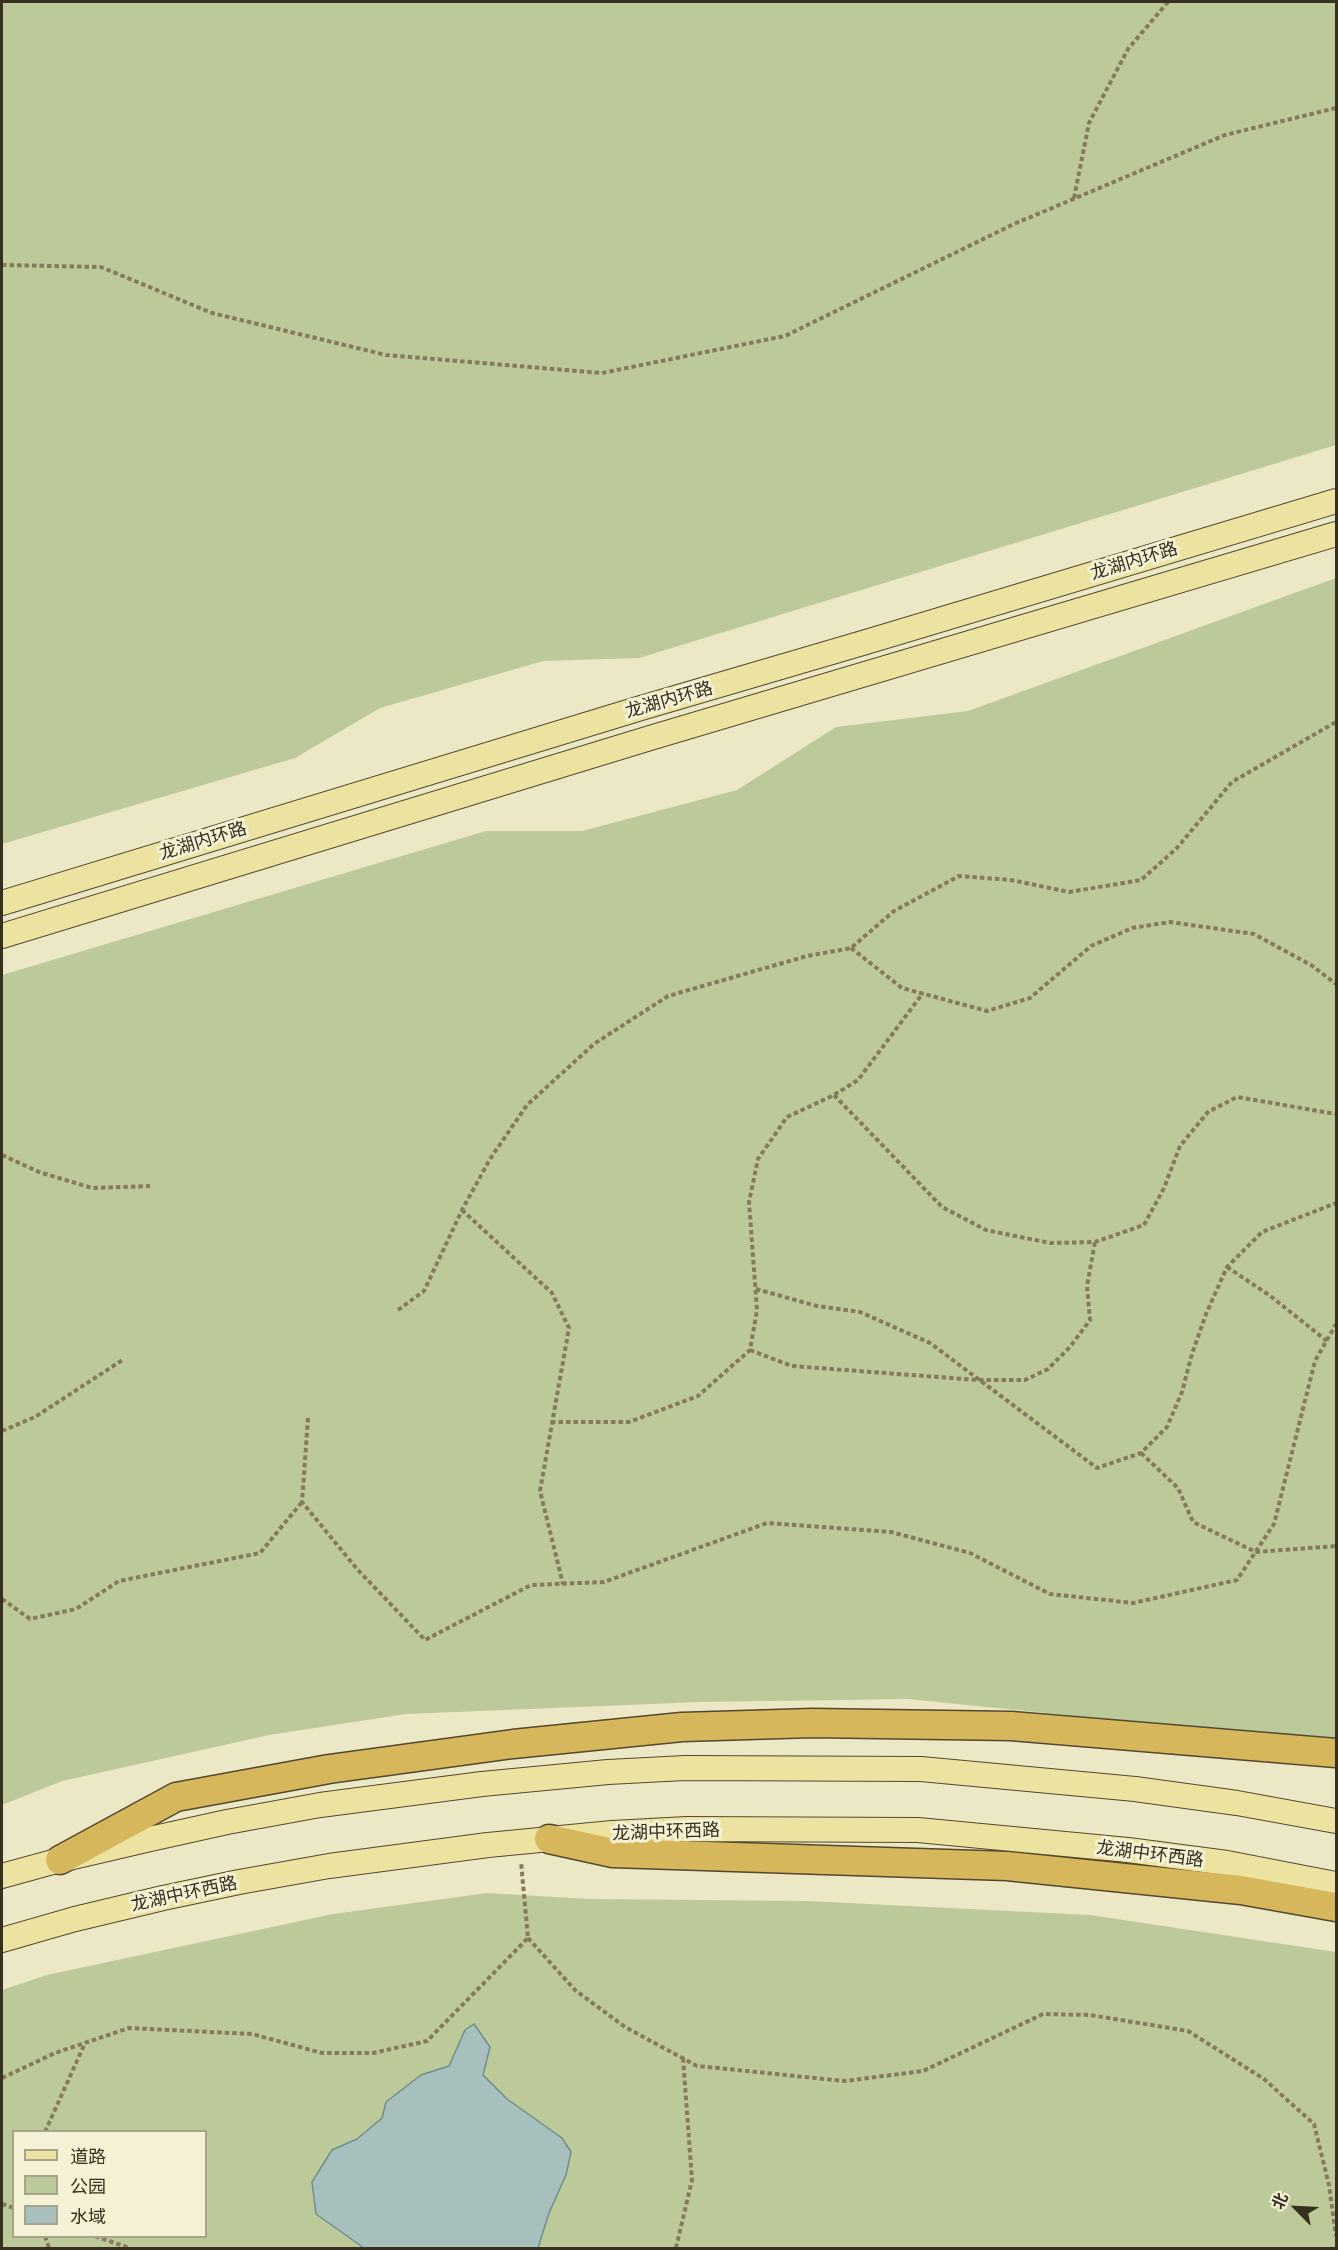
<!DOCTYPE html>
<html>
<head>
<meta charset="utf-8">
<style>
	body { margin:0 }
	#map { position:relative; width:1338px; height:2250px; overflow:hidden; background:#ece8c6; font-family:"Playfair Display","Noto Sans SC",serif }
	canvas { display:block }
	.frame { position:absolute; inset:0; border:3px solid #372f1f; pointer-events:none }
	.legend { position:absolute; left:12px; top:2130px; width:195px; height:108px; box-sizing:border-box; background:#f4f1d5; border:2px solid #a8a38c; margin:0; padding:8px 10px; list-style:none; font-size:18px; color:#372f1f }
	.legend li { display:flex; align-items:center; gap:12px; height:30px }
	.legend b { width:30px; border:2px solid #a8a38c }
	.north { position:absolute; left:1266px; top:2178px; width:60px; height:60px; -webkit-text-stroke:4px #f4f1d5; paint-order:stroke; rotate:294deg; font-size:16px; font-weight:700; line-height:24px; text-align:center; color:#372f1f }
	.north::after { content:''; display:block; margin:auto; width:21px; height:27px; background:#372f1f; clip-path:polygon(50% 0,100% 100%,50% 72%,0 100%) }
</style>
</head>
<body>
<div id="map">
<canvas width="1338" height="2250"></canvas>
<div class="frame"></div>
<ul class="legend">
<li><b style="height:8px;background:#ede3a0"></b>道路</li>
<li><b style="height:16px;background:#bcca9a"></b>公园</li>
<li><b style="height:16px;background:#a7c0bd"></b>水域</li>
</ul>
<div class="north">北</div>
</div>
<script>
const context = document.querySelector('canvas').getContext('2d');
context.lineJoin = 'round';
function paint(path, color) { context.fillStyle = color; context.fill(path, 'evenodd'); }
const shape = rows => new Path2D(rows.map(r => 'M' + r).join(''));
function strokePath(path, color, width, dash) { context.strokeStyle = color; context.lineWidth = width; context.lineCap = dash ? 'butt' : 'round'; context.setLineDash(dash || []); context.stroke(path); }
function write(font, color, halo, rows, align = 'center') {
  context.font = font + ' "Playfair Display","Noto Sans SC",serif'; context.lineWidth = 6; context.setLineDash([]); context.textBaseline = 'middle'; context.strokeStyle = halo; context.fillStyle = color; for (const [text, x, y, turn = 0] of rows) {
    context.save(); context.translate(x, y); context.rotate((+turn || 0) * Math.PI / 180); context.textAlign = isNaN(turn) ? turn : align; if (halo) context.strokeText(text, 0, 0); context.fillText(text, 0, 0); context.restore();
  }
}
paint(shape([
	[2,2,1336,2,1336,445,639,658,543,661,380,708,295,758,2,844],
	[1336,578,1336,1752,1185,1727,908,1699,701,1702,406,1714,269,1735,62,1781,2,1805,2,975,486,831,582,831,737,790,836,727,968,711],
	[487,1893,589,1899,808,1901,1090,1915,1336,1952,1336,2248,2,2248,2,1990,47,1975,333,1914],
	[14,2132,206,2132,206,2236,14,2236]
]), '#bcca9a');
const water = shape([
	[474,2024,490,2047,483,2075,507,2099,562,2138,571,2152,566,2175,549,2213,538,2248,364,2248,316,2214,312,2182,332,2150,357,2139,382,2118,386,2102,421,2075,449,2066,465,2030,474,2024]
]);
paint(water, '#a7c0bd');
strokePath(water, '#6e8e8c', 1.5);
const major = shape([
	[2,903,641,708,866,642,1336,501],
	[2,936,650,738,1336,534],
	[2,1876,60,1860,150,1839,227,1822,320,1805,482,1784,608,1772,685,1768,921,1769,1135,1789,1237,1803,1336,1821],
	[2,1940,75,1919,163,1898,239,1882,329,1866,488,1845,612,1833,687,1829,918,1830,1128,1850,1227,1863,1336,1884]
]);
const highway = shape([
	[549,1839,613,1853,1007,1866,1241,1890,1336,1907],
	[60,1860,176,1797,329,1769,513,1744,682,1727,813,1723,1011,1726,1336,1753]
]);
strokePath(major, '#554830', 26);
strokePath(highway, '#554830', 31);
strokePath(shape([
	[1074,198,1089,123,1128,49,1168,2],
	[2,265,101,267,212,313,386,355,602,373,785,336,1014,224,1225,135,1336,108],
	[851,948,902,988,987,1011,1030,998,1091,946,1132,928,1170,922,1254,934,1311,965,1336,984],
	[834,1095,942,1207,986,1230,1050,1243,1095,1242,1144,1225,1164,1188,1180,1146,1208,1112,1237,1097,1336,1114],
	[2,1155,39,1172,92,1188,150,1186],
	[462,1210,552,1293,569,1328,540,1491,563,1584],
	[1227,1267,1269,1295,1327,1341],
	[756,1289,817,1306,860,1312,930,1343,1097,1468,1141,1453,1167,1427,1182,1392,1192,1354,1206,1314,1227,1267,1262,1232,1336,1203],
	[398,1310,424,1291,462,1210,490,1159,527,1105,594,1044,668,996,807,956,851,948,894,911,959,876,1011,880,1069,892,1141,880,1176,849,1232,782,1336,722],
	[750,1350,792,1366,978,1380,1025,1380,1048,1369,1070,1347,1090,1320,1087,1286,1095,1242],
	[308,1418,302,1502,357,1569,425,1640,531,1585,604,1582,767,1523,891,1532,970,1553,1050,1594,1133,1603,1237,1580,1274,1524,1315,1361,1336,1324],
	[551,1422,629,1422,698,1396,750,1350,757,1310,749,1202,758,1159,787,1117,834,1095,858,1080,923,993],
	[2,1431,35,1417,124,1359],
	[1141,1453,1178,1488,1193,1522,1220,1535,1256,1552,1336,1546],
	[2,1599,30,1619,76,1609,119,1581,260,1553,302,1502],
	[528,1938,575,1990,625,2027,697,2066,845,2081,923,2071,1043,2014,1090,2015,1188,2031,1264,2079,1314,2124,1329,2185,1336,2236],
	[2,2078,55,2053,129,2028,252,2034,322,2053,373,2053,427,2041,528,1938,521,1862],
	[45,2132,85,2043],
	[2,2204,14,2208],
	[45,2236,49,2248],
	[95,2236,129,2248],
	[676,2248,692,2180,683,2058]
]), '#877a5c', 4, [4.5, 3]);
strokePath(major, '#ede3a0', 24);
strokePath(highway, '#d7b75b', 28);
write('18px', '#372f1f', '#f4f1d5', [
	["龙湖内环路",1134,561,-17],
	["龙湖内环路",669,700,-16],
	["龙湖内环路",203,841,-17],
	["龙湖中环西路",666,1832,-2],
	["龙湖中环西路",1150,1854,7],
	["龙湖中环西路",184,1894,-12]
]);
</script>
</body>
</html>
